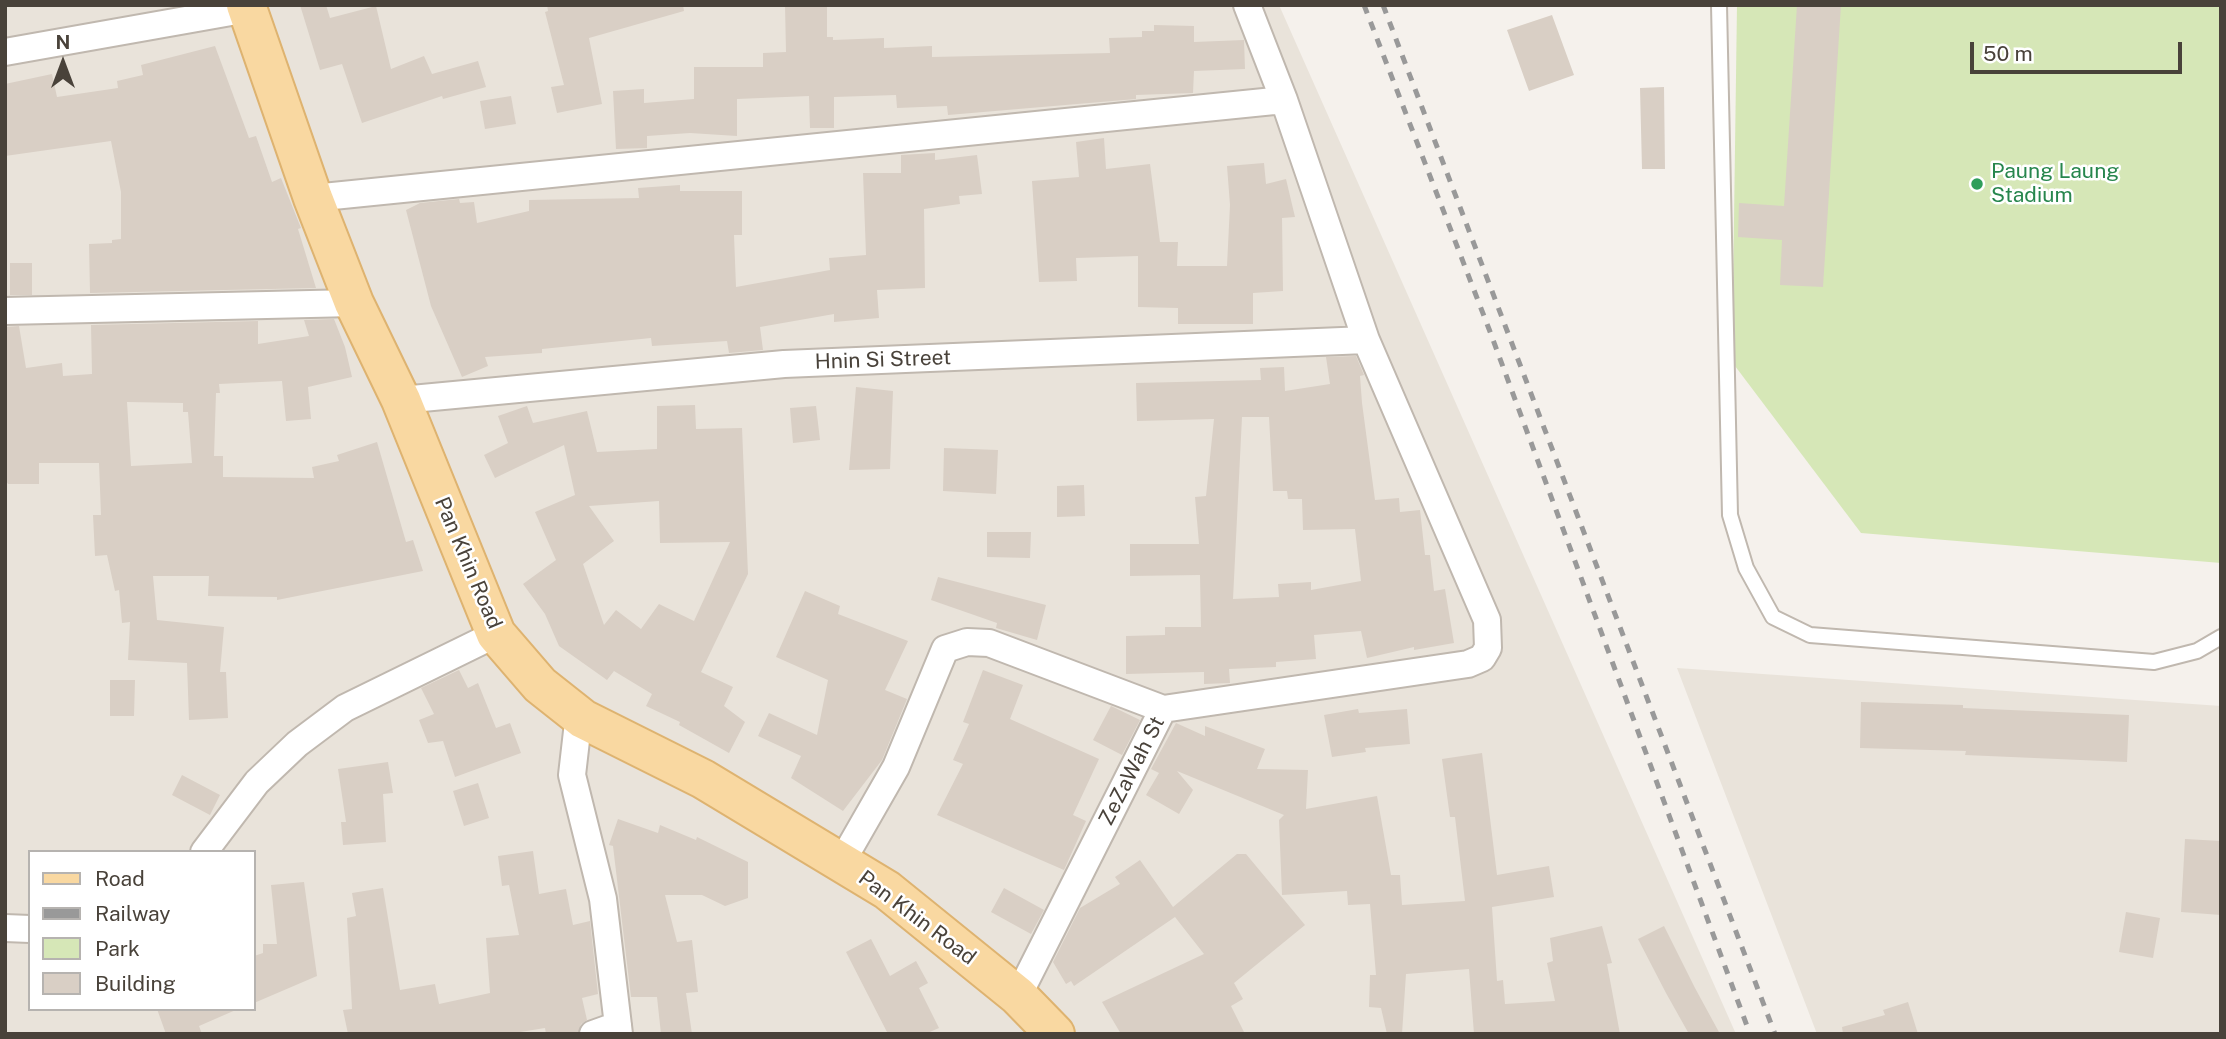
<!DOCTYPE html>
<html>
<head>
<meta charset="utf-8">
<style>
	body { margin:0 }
	#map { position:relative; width:2226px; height:1039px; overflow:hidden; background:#f5f1ec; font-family:"Public Sans",sans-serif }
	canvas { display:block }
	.frame { position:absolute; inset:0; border:7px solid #49423a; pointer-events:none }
	.legend { position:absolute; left:28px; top:850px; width:228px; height:161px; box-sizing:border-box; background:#fff; border:2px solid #b6b3b0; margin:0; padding:9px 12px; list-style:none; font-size:21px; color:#49423a }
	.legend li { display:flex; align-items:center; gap:14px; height:35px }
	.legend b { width:35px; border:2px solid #b6b3b0 }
	.north { position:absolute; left:28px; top:28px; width:70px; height:70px; -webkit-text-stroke:5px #fff; paint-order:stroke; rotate:0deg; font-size:19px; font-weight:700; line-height:28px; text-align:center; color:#49423a }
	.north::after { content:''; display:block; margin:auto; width:24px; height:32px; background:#49423a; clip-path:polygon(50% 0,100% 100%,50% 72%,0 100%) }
	.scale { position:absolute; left:1970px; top:42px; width:212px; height:32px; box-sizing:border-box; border:4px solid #49423a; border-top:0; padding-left:9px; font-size:21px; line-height:24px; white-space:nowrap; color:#49423a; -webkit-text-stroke:5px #fff; paint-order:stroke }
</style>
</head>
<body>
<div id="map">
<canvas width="2226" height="1039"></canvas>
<div class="frame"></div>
<ul class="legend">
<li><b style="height:9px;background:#f9d8a1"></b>Road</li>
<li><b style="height:9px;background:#999"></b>Railway</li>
<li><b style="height:19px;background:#d6e7b7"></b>Park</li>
<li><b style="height:19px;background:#d9cfc5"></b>Building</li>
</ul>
<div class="north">N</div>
<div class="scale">50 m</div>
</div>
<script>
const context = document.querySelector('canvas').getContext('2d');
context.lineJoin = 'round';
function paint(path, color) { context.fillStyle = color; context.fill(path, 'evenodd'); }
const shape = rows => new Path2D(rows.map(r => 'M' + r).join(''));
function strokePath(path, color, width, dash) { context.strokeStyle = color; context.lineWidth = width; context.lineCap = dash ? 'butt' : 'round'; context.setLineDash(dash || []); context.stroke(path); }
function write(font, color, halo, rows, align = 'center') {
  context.font = font + ' "Public Sans",sans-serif'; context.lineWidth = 5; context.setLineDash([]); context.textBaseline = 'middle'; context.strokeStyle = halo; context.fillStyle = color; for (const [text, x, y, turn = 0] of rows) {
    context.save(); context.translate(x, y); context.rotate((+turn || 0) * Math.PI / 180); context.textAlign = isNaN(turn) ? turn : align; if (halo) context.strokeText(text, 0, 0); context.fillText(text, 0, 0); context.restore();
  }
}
paint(shape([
	[5,5,1279,5,1736,1034,8,1034,5,1027],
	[30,852,254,852,254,1009,30,1009],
	[1677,668,2221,706,2221,1034,1817,1034]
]), '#e9e3da');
paint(shape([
	[1737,5,2221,5,2221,563,1861,533,1732,362]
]), '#d6e7b7');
paint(shape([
	[300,5,326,5,330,18,376,6,391,69,424,56,432,74,478,61,486,87,443,99,442,96,362,123,342,64,320,70],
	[547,5,683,5,684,11,589,38,602,104,557,113,551,87,564,85,545,12,548,11],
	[785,5,827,5,827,37,833,37,833,40,884,38,884,48,932,46,932,57,1110,53,1109,38,1142,37,1142,31,1154,31,1154,25,1194,26,1194,42,1244,40,1245,69,1194,71,1193,93,1136,95,1136,99,948,115,947,106,897,108,896,95,834,97,834,128,810,128,809,96,737,99,737,136,690,133,647,136,647,148,616,149,613,91,644,89,644,103,694,99,694,67,763,67,763,53,786,52],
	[1797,5,1841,5,1823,287,1780,285,1782,240,1738,237,1739,203,1784,206],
	[1552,15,1574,75,1529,91,1507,30],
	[215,46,249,138,256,136,272,182,281,178,301,228,298,229,316,288,90,293,89,244,112,243,112,240,121,239,121,192,111,141,5,156,5,84,52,74,57,97,118,88,117,81,143,75,141,65],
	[1664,87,1665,169,1642,169,1640,88],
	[511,96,516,124,485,129,480,101],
	[1104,138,1106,169,1150,164,1160,242,1178,242,1177,266,1227,266,1230,205,1227,166,1264,163,1266,184,1286,179,1295,217,1282,218,1283,291,1253,293,1253,324,1178,324,1178,308,1138,307,1138,256,1076,258,1077,281,1039,282,1032,181,1079,177,1076,142],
	[935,153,935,160,977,155,982,194,959,196,960,204,924,209,925,288,877,290,879,318,834,322,834,314,760,327,763,350,729,353,727,341,652,346,651,338,542,349,542,353,485,357,488,366,462,377,431,306,406,210,420,203,459,199,460,203,474,202,477,223,529,211,529,200,639,198,638,188,680,185,680,191,742,191,742,235,734,235,736,287,830,270,829,258,866,255,863,173,901,173,901,155],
	[10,263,32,263,32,295,10,295],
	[334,319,345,347,352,377,308,387,311,419,286,421,282,381,219,384,220,393,216,393,214,456,223,456,223,477,314,478,312,467,339,461,337,455,377,442,406,542,413,540,423,571,277,600,277,597,208,596,209,576,153,576,157,620,224,627,220,672,226,672,228,718,189,720,187,663,128,660,130,622,122,623,119,590,115,591,107,555,95,556,93,515,101,515,99,463,39,463,39,484,8,484,5,479,5,327,19,326,26,368,62,363,63,376,92,374,91,325,258,321,258,344,309,336,304,320],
	[127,402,183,403,183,412,188,412,192,463,131,466],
	[1356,356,1364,375,1360,376,1362,403,1375,500,1399,498,1400,512,1420,510,1425,555,1430,555,1434,591,1445,589,1454,643,1414,650,1414,647,1367,658,1361,631,1314,635,1316,659,1276,662,1276,667,1229,669,1230,683,1204,684,1204,672,1126,674,1126,636,1165,635,1165,627,1201,627,1200,575,1130,576,1130,544,1199,544,1195,497,1206,496,1214,419,1137,421,1136,383,1261,380,1260,368,1284,367,1285,391,1330,384,1326,357],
	[1242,417,1269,417,1273,491,1287,491,1288,499,1302,499,1303,530,1355,529,1361,581,1311,590,1311,582,1278,584,1279,597,1233,599],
	[856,387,893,391,890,469,849,470],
	[695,405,696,429,742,428,748,574,701,672,733,687,724,706,745,722,729,753,679,725,680,722,646,706,652,694,614,671,607,680,559,646,545,614,523,584,556,560,535,512,575,495,564,445,495,478,484,455,508,443,498,416,527,406,533,423,587,411,597,452,657,449,657,406],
	[659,501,660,543,730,542,694,621,659,604,641,629,616,610,604,625,583,564,614,541,589,506],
	[816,406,820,440,793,443,790,408],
	[944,448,998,450,996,494,943,491],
	[1084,485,1085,516,1057,517,1057,486],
	[987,532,1031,532,1030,558,987,557],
	[938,577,1046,605,1037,640,996,628,997,623,931,600],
	[805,591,840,606,838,614,908,641,885,690,907,699,882,760,843,811,791,778,801,756,758,736,769,713,817,735,828,680,776,657],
	[459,670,468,688,478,683,496,728,510,723,521,753,455,777,443,741,428,743,419,720,434,714,421,688],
	[983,670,1023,685,1010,719,1099,759,1073,815,1086,821,1064,870,937,815,963,764,953,760,969,724,963,722],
	[110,680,135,680,134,716,110,716],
	[1861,702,1963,705,1963,708,2129,715,2127,762,1965,755,1966,751,1860,748],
	[1111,706,1140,720,1122,755,1093,740],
	[1358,709,1359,713,1407,709,1410,744,1365,748,1366,752,1332,757,1324,715],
	[1176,723,1205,736,1205,726,1265,749,1257,769,1308,770,1306,809,1377,796,1391,875,1400,875,1402,905,1465,901,1455,817,1450,817,1442,759,1482,753,1497,875,1549,866,1554,897,1492,907,1497,981,1503,980,1505,1004,1555,1001,1547,963,1553,961,1550,938,1602,926,1612,963,1607,964,1620,1034,1474,1034,1469,969,1406,974,1402,1034,1387,1034,1381,1008,1369,1007,1370,975,1376,975,1370,904,1348,905,1347,891,1282,895,1279,820,1284,815,1177,771,1193,790,1179,814,1146,795,1159,773,1151,769],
	[388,762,393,793,383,794,386,842,343,845,341,822,346,822,338,769],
	[182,775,220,795,210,815,172,795],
	[478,783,489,818,464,826,453,791],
	[618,819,658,833,660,825,696,840,697,837,748,862,748,898,725,906,702,895,665,895,677,942,692,940,698,992,686,993,692,1034,661,1034,657,997,631,997,613,846,609,845],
	[2185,839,2221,841,2221,915,2181,912],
	[533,851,539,894,566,889,573,925,590,921,598,994,582,998,587,1020,581,1024,578,1034,546,1034,545,1028,508,1034,348,1034,343,1010,352,1009,347,918,356,916,352,893,383,888,400,990,435,984,439,1004,490,993,486,938,519,935,509,885,502,886,498,856],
	[1237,854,1246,854,1305,925,1234,983,1243,999,1231,1006,1245,1034,1121,1034,1102,1002,1204,954,1175,917,1074,986,1071,981,1066,984,1053,962,1080,908,1120,884,1115,877,1140,860,1173,907],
	[304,882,317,976,254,1003,254,956,263,953,263,944,277,944,271,885],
	[1004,888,1044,910,1031,934,991,912],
	[2126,912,2160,918,2153,958,2119,952],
	[1664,926,1695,988,1720,1034,1689,1034,1666,993,1638,939],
	[871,939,890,976,916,961,928,983,919,988,939,1028,925,1034,888,1034,846,952],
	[1908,1002,1918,1034,1843,1034,1842,1027,1885,1015,1883,1010],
	[157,1009,238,1009,199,1026,202,1034,166,1034]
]), '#d9cfc5');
const service = shape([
	[1719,5,1730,515,1746,568,1773,617,1810,635,2154,662,2197,651,2221,637]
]);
const minor = shape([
	[5,52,248,9],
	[313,198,1284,100],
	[5,311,354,303],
	[401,400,784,364,1366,340],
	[579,714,572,775,603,899,619,1034],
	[204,852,257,782,297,744,345,708,496,634],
	[841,863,896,767,945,649,967,642,989,643,1163,709],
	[5,928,30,929],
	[1018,996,1163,709,1468,664,1482,658,1488,648,1487,620,1366,340,1284,100,1247,5],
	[593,1034,618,1025]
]);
const primary = shape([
	[246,5,313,198,354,303,401,400,496,634,540,685,583,719,703,779,887,890,1018,996,1055,1034]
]);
strokePath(service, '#c0b8af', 18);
strokePath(minor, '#c0b8af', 30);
strokePath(primary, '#deb370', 42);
strokePath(service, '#fff', 14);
strokePath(minor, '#fff', 26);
strokePath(primary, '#f9d8a1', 38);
strokePath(shape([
	[1364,5,1489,329,1750,1034],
	[1383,5,1775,1034]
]), '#999', 5, [9, 9]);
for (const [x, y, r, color] of [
	[1977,184,7,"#2e9e5b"]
]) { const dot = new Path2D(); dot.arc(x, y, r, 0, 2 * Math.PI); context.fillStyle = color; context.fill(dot); strokePath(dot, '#fff', 2.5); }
write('21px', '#27864d', '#fff', [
	["Paung Laung",1991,172],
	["Stadium",1991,196]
], 'left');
write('21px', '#49423a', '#fff', [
	["Hnin Si Street",883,360,-2],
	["Pan Khin Road",468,563,67],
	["ZeZaWah St",1132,771,-63],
	["Pan Khin Road",917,918,37]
]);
</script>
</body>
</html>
